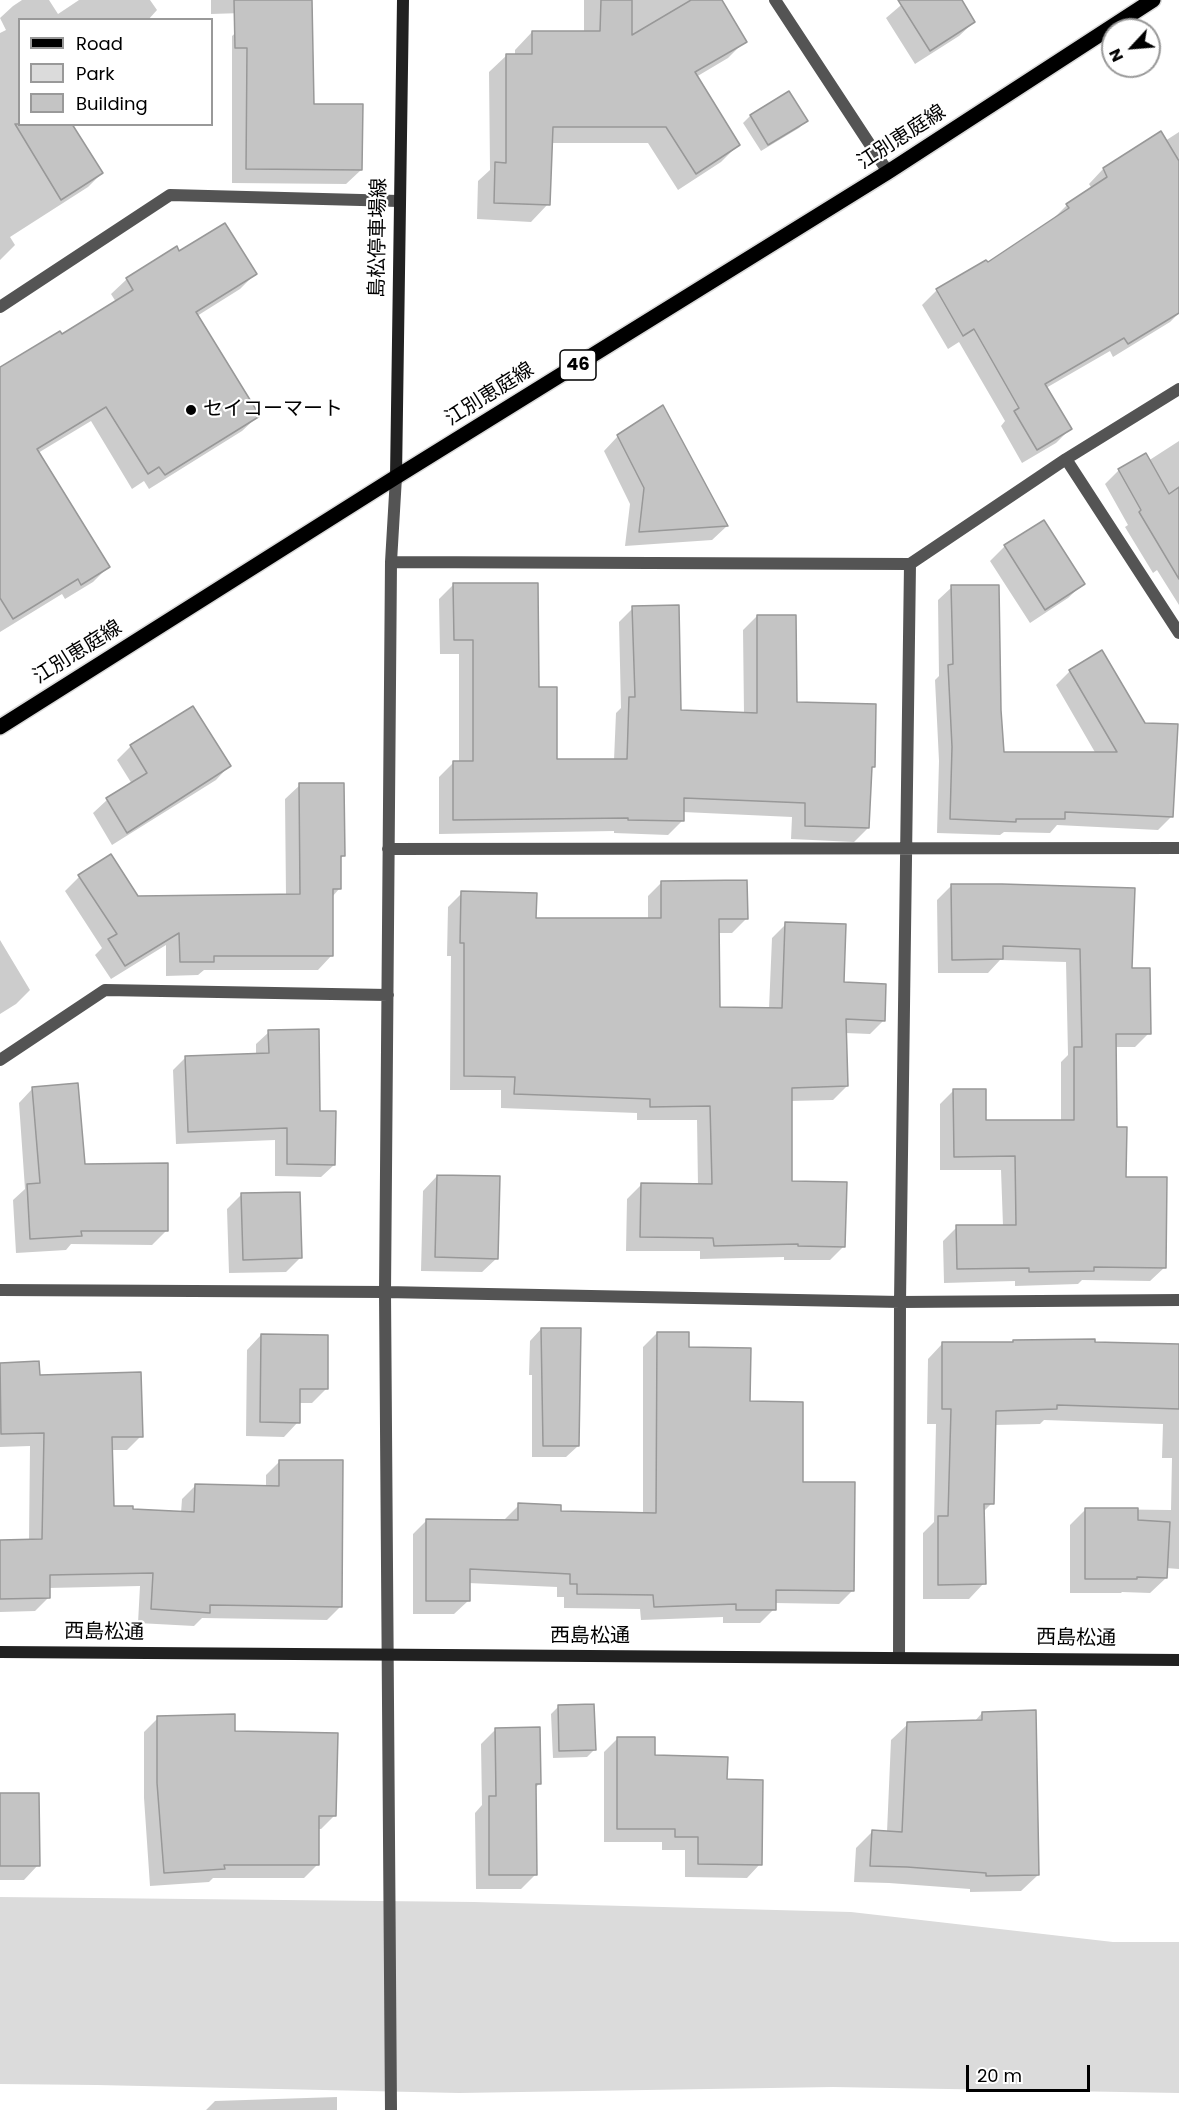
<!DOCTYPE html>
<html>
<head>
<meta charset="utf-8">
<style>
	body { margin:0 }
	#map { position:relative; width:1179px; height:2110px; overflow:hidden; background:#fff; font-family:Poppins,sans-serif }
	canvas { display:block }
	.legend { position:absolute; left:18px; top:18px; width:195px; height:108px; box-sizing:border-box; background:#fff; border:2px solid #999; margin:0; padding:8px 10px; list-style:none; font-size:18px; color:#000 }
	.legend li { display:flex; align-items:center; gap:12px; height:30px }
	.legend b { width:30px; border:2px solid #999 }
	.north { position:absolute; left:1101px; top:18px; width:60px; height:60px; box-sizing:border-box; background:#fff; border:2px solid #999; border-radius:50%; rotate:244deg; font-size:16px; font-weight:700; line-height:24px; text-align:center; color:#000 }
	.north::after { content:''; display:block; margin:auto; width:21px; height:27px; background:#000; clip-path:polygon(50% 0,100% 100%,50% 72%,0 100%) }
	.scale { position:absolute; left:966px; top:2065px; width:124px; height:27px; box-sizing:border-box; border:3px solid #000; border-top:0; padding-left:8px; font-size:18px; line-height:21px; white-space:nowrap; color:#000; -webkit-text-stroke:4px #fff; paint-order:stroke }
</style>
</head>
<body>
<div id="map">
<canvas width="1179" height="2110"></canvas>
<ul class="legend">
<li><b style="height:8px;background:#000"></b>Road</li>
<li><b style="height:16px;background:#dbdbdb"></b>Park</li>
<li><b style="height:16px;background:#c4c4c4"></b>Building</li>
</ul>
<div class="north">N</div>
<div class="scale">20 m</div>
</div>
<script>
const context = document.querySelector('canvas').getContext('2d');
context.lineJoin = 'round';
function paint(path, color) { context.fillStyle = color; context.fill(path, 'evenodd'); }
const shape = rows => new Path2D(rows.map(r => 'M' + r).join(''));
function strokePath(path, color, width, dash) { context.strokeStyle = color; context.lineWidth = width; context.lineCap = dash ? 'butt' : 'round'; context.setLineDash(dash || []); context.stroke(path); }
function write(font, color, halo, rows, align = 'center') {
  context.font = font + ' Poppins,"Noto Sans JP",sans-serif'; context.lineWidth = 4.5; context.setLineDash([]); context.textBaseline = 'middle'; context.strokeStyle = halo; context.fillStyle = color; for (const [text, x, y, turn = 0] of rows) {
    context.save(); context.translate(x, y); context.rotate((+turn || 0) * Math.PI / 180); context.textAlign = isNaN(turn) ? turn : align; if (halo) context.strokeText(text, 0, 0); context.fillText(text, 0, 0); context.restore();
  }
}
paint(shape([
	[0,1897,474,1902,851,1912,1113,1942,1179,1942,1179,2093,833,2087,459,2093,97,2085,0,2084]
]), '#dbdbdb');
paint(shape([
	[22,0,49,0,58,14,79,0,150,0,157,10,148,20,20,20,20,124,102,173,88,187,10,237,15,245,0,260,0,33,6,30,0,18,13,6],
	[211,0,257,0,243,13,211,14],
	[584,0,720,0,745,41,728,58,696,77,738,145,721,162,678,190,648,143,551,143,548,204,531,222,477,219,478,181,490,170,489,72,507,55,515,55,515,50,532,32,584,32],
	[907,0,960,0,974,22,959,36,915,64,886,18],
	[247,22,361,170,346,184,232,183,232,36],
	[789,93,806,121,799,128,761,151,743,123,750,116],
	[1179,132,1179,313,1170,322,1113,357,1110,351,1046,388,1070,429,1056,443,1022,463,1001,426,1005,421,959,342,948,349,922,305,936,291,986,262,988,265,1053,219,1067,205,1092,189,1089,184,1103,169,1160,133,1165,141],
	[179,253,255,274,240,289,197,316,258,416,242,431,149,489,144,481,132,489,91,421,38,453,108,567,93,582,65,599,62,594,0,632,0,369,61,336,116,302,111,294,127,279],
	[618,436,727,526,712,540,625,546,630,504,604,451],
	[1179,441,1179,605,1157,570,1153,573,1125,527,1128,525,1105,484,1119,470,1148,461],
	[1005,546,1083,584,1068,598,1030,623,990,561],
	[453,585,538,689,555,761,614,760,616,713,621,708,619,622,633,608,680,711,744,714,743,630,757,616,795,703,873,767,870,770,868,828,854,842,791,839,792,817,683,812,682,821,668,835,614,833,614,831,439,834,439,777,453,763,459,763,459,654,440,654,439,599],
	[952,587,997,649,1003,753,1096,754,1056,685,1070,671,1101,652,1172,816,1158,830,1057,825,1050,833,1004,832,1000,835,937,833,939,761,935,680,939,676,938,600],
	[131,746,229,766,216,780,112,845,93,813,107,800,132,784,117,760],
	[300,785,343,856,339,860,339,889,332,897,332,955,318,970,204,970,198,975,166,976,166,945,111,979,95,955,102,948,65,891,79,877,111,856,137,897,286,896,285,799],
	[662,882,746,919,732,933,718,933,719,1009,769,1009,772,938,786,924,842,983,884,1020,870,1034,845,1033,847,1086,833,1100,790,1101,790,1182,844,1246,830,1260,784,1260,784,1257,700,1259,700,1251,626,1251,627,1199,641,1185,698,1186,697,1120,637,1120,637,1113,501,1108,501,1090,450,1090,451,956,447,956,448,907,462,893,535,919,648,920,648,896],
	[951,886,1131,970,1149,1033,1135,1047,1115,1047,1115,1128,1125,1179,1165,1267,1150,1281,1082,1280,1078,1284,1015,1286,1015,1281,944,1283,943,1241,957,1227,1003,1226,1001,1170,940,1170,940,1104,954,1090,985,1122,1061,1121,1061,1062,1068,1055,1066,962,1000,960,988,973,938,973,937,900],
	[0,940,30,990,16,1004,0,1014],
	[269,1032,318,1112,334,1165,321,1177,275,1176,275,1140,176,1144,173,1070,186,1057,256,1055,256,1044],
	[33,1088,83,1165,167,1230,152,1245,71,1244,66,1250,16,1253,13,1200,25,1189,19,1103],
	[437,1176,497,1258,482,1272,421,1271,423,1191],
	[242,1194,300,1258,286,1272,229,1273,227,1209],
	[541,1329,578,1446,566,1457,532,1457,532,1375,529,1375,530,1341],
	[657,1333,688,1349,749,1402,801,1484,853,1590,839,1604,774,1603,774,1609,760,1623,723,1623,723,1617,641,1620,640,1609,564,1608,564,1597,557,1597,557,1587,468,1583,468,1601,454,1614,413,1614,413,1534,427,1520,505,1521,505,1519,519,1505,559,1512,643,1514,643,1347],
	[261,1335,326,1389,312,1403,298,1403,298,1422,284,1437,246,1436,247,1350],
	[943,1343,1093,1343,1179,1346,1179,1569,1166,1568,1166,1578,1150,1593,1122,1592,1121,1593,1070,1593,1070,1525,1086,1509,1171,1510,1172,1458,1162,1458,1163,1424,1044,1420,1040,1424,994,1425,992,1503,983,1512,984,1583,969,1599,923,1599,923,1533,934,1522,936,1424,927,1424,928,1359],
	[38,1362,39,1377,141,1436,127,1450,111,1450,112,1508,181,1513,182,1499,196,1485,266,1487,266,1475,280,1461,341,1606,327,1620,202,1618,194,1626,138,1623,140,1586,48,1588,49,1597,35,1611,0,1612,0,1541,29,1541,30,1446,0,1447,0,1364],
	[558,1707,594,1750,587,1757,553,1758,551,1714],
	[982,1713,1038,1875,1021,1891,970,1892,970,1889,889,1883,854,1882,856,1848,873,1831,887,1832,891,1740,908,1724,974,1722],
	[158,1718,234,1733,334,1816,321,1829,318,1829,318,1864,304,1878,213,1878,209,1882,150,1886,144,1798,144,1732],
	[496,1729,540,1783,535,1788,536,1874,521,1889,476,1889,475,1813,482,1805,481,1744],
	[618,1738,654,1757,726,1781,760,1864,747,1878,685,1877,685,1850,662,1850,662,1842,604,1842,604,1752],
	[0,1794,38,1865,24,1880,0,1880],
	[337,2097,337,2110,206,2110,215,2101]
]), '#0003');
const building = shape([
	[234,0,312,0,314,104,363,104,362,170,246,169,247,48,235,48,234,0],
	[601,0,632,0,632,35,691,0,722,0,747,42,695,72,740,145,696,174,666,127,553,127,550,205,494,203,495,162,506,163,506,54,532,54,532,31,600,31,601,0],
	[898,0,962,0,975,22,930,51,898,0],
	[789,91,808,121,768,145,750,115,789,91],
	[15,124,72,124,103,173,61,200,15,124],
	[1161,131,1179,161,1179,313,1128,344,1124,338,1045,384,1072,429,1037,450,1014,411,1019,408,974,329,963,336,936,289,986,260,988,262,1069,208,1066,204,1107,177,1103,168,1161,131],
	[225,223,257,274,196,312,260,416,165,475,159,467,148,474,106,407,37,449,110,567,81,585,78,579,13,619,0,598,0,367,60,331,62,334,133,290,126,278,177,246,179,251,225,223],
	[663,405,728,526,639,532,644,488,617,435,663,405],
	[1146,453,1169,494,1179,487,1179,579,1139,512,1141,510,1118,469,1146,453],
	[1044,520,1085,584,1045,610,1004,545,1044,520],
	[453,583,538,583,539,687,557,687,557,759,627,759,629,697,635,697,632,606,679,605,681,710,757,713,757,615,796,615,797,702,876,704,875,767,872,767,869,828,805,826,805,803,684,798,684,821,628,820,628,818,453,820,453,761,473,761,473,640,454,640,453,583],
	[951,585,999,585,1001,710,1004,752,1117,752,1069,670,1102,650,1145,723,1178,724,1173,817,1065,812,1065,819,1016,819,1016,822,950,819,952,747,948,665,953,664,951,585],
	[193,706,231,766,127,833,106,798,147,773,130,745,193,706],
	[299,783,344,783,345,856,341,856,341,889,333,889,333,956,214,956,214,962,180,962,179,933,125,966,108,939,117,934,78,875,111,854,138,896,300,894,299,783],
	[747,880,748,919,719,919,720,1007,782,1008,785,922,846,924,844,982,886,984,885,1021,846,1019,848,1086,792,1088,792,1181,847,1182,845,1247,798,1246,798,1244,714,1246,713,1238,640,1237,641,1183,712,1184,710,1106,650,1107,650,1099,514,1094,515,1077,464,1076,464,943,460,943,461,891,537,893,536,918,661,918,661,881,747,880],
	[951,884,1002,884,1135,888,1132,968,1150,968,1151,1034,1116,1034,1117,1127,1127,1127,1126,1177,1167,1177,1166,1268,1094,1267,1094,1271,1029,1272,1029,1268,957,1269,956,1225,1016,1225,1015,1156,954,1157,953,1089,986,1089,986,1120,1074,1120,1074,1047,1082,1047,1080,949,1003,946,1003,959,952,960,951,884],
	[319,1029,320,1111,336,1111,335,1165,287,1164,287,1128,188,1132,185,1056,269,1053,268,1030,319,1029],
	[78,1083,85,1164,168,1163,168,1231,81,1231,82,1236,30,1239,27,1184,40,1183,32,1087,78,1083],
	[437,1175,500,1176,498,1259,435,1257,437,1175],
	[300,1192,302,1258,243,1260,241,1193,300,1192],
	[541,1328,581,1328,579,1446,543,1446,541,1328],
	[657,1332,689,1332,689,1347,751,1348,750,1401,803,1402,803,1482,855,1482,854,1591,776,1590,776,1610,736,1610,736,1604,654,1607,653,1595,577,1594,577,1584,570,1584,570,1574,470,1569,470,1601,426,1601,426,1519,518,1520,518,1503,561,1505,561,1511,656,1513,657,1332],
	[261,1334,328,1335,328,1389,300,1389,300,1423,260,1422,261,1334],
	[1095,1339,1095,1342,1179,1344,1179,1409,1057,1405,1057,1409,996,1411,994,1504,984,1504,986,1584,938,1585,938,1516,948,1516,951,1409,942,1409,942,1342,1013,1342,1013,1340,1095,1339],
	[39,1361,40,1375,141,1372,143,1437,112,1437,114,1506,133,1506,133,1509,194,1512,195,1484,279,1486,279,1460,343,1460,342,1607,210,1605,210,1613,151,1609,153,1573,50,1575,50,1598,0,1599,0,1540,42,1539,44,1433,1,1434,0,1363,39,1361],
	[1085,1508,1138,1508,1138,1520,1170,1522,1167,1578,1137,1577,1137,1579,1085,1579,1085,1508],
	[594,1704,596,1750,559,1751,558,1705,594,1704],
	[1036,1710,1039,1875,986,1876,986,1873,907,1867,870,1866,872,1830,902,1832,907,1722,982,1720,982,1712,1036,1710],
	[235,1714,235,1731,338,1733,336,1816,319,1816,319,1865,224,1865,225,1869,164,1873,157,1783,157,1716,235,1714],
	[540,1727,541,1784,536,1784,537,1875,489,1875,489,1796,496,1796,495,1728,540,1727],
	[617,1737,655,1737,655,1755,728,1757,727,1779,763,1780,762,1865,698,1864,698,1837,675,1837,675,1829,617,1829,617,1737],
	[0,1793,39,1793,40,1866,0,1866,0,1793]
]);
paint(building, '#c4c4c4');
strokePath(building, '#989898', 1.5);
const primary = shape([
	[0,727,396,477,888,172,1153,0]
]);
strokePath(primary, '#dbdbdb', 18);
strokePath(shape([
	[775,0,888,172],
	[0,307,170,195,399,201],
	[1066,459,1179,633],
	[391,562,910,564,1066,459,1179,389],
	[388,849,1179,848],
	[0,1060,105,990,388,995],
	[0,1290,385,1292,900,1302,1179,1300],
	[899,1657,900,1302,910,564],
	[391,2110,385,1292,391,562,396,477]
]), '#545454', 12);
strokePath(shape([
	[396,477,403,0],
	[0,1652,1179,1660]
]), '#212121', 12);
strokePath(primary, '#000', 15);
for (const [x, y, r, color] of [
	[191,410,6,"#000"]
]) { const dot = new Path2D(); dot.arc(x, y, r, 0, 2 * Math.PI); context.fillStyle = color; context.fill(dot); strokePath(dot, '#fff', 2); }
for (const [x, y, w] of [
	[578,365,36]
]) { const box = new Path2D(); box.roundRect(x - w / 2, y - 15, w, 30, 4.5); context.fillStyle = '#fff'; context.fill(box); strokePath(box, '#000', 1.5); }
write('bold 18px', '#000', null, [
	["46",578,365]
]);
write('20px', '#000', '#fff', [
	["江別恵庭線",902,138,-33],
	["島松停車場線",379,238,-89],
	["江別恵庭線",490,395,-32],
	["江別恵庭線",78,653,-32],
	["西島松通",104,1633,1],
	["西島松通",590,1637],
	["西島松通",1076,1639,1]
]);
write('20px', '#000', '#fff', [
	["セイコーマート",203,410]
], 'left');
</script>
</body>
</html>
